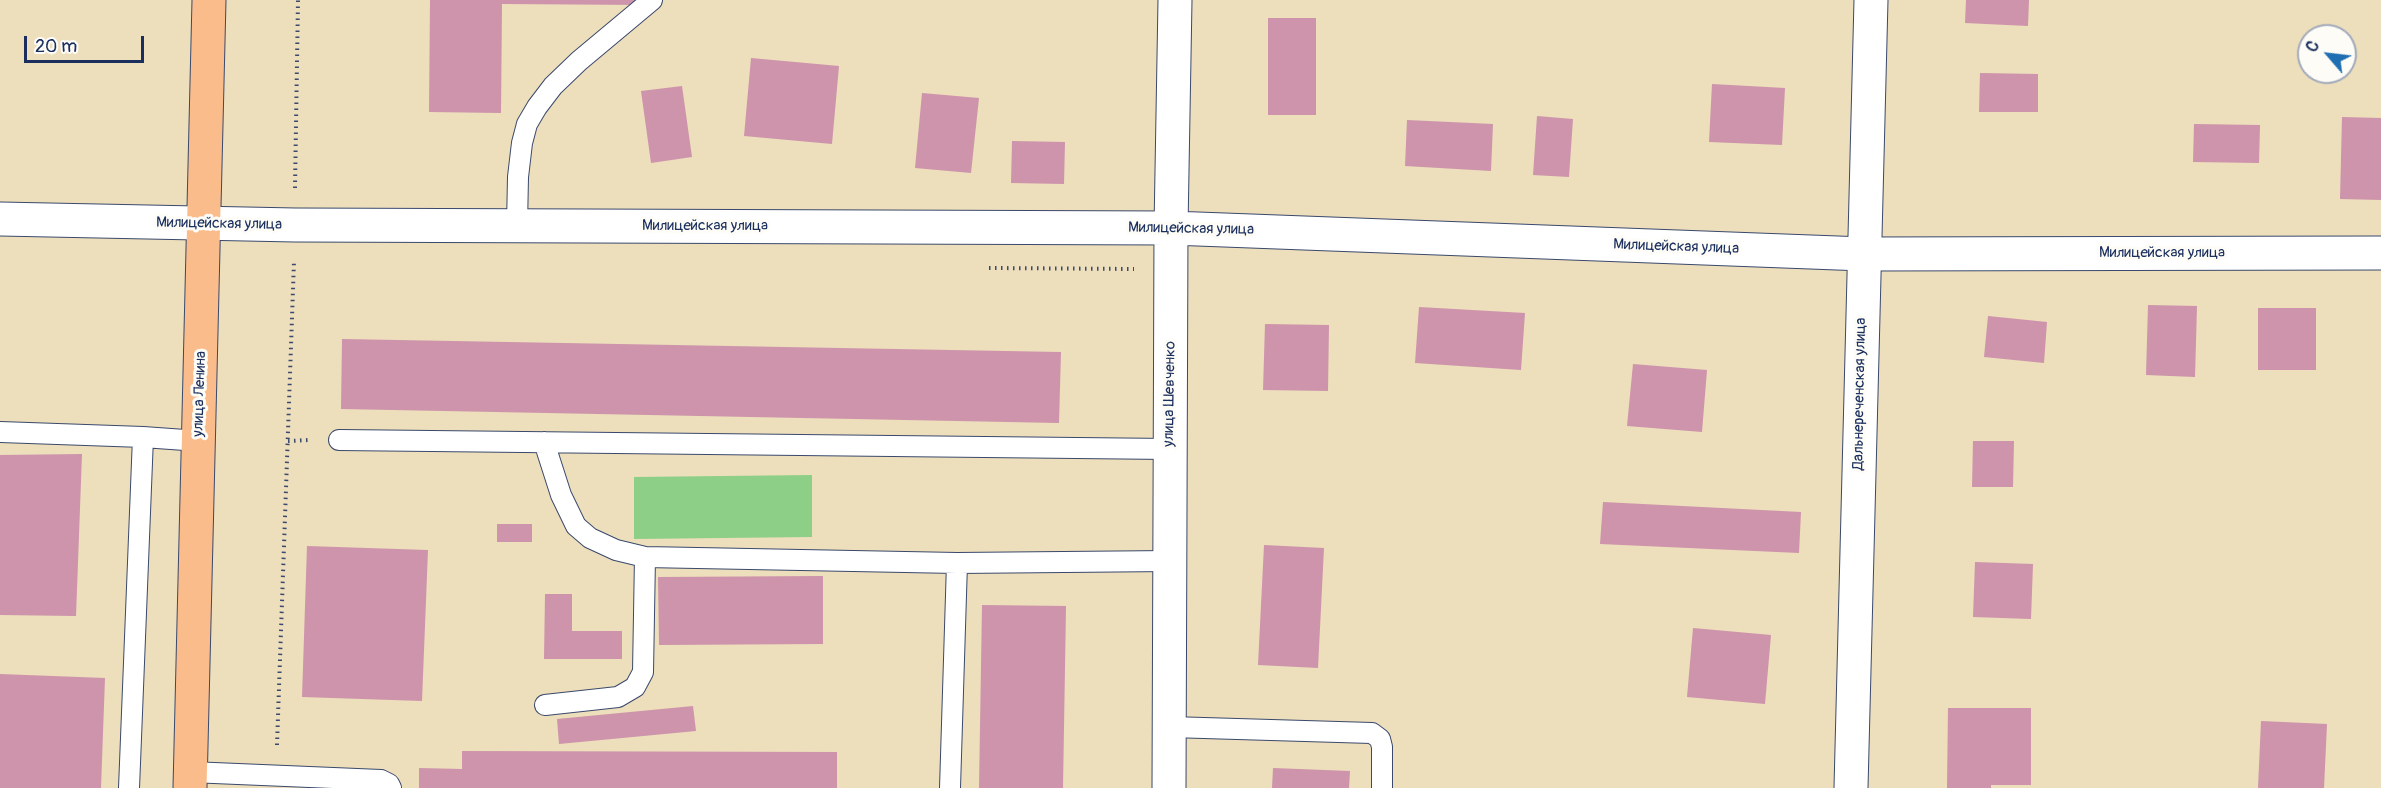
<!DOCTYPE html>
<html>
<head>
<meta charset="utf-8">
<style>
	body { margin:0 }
	#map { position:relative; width:2381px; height:788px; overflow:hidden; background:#eddebc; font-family:Pangolin,sans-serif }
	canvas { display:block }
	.north { position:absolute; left:2297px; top:24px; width:60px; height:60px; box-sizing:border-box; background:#fdfcf7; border:2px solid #a3aaba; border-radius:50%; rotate:298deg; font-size:16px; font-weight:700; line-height:24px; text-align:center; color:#1b2f5e }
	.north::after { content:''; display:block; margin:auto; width:21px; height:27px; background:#1f6fb2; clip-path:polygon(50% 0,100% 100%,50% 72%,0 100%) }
	.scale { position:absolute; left:24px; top:36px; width:120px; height:27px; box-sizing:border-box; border:3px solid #1b2f5e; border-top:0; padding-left:8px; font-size:18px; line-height:21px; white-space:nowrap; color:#1b2f5e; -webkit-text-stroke:4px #fdfcf7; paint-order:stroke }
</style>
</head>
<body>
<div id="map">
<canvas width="2381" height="788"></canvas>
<div class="north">С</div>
<div class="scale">20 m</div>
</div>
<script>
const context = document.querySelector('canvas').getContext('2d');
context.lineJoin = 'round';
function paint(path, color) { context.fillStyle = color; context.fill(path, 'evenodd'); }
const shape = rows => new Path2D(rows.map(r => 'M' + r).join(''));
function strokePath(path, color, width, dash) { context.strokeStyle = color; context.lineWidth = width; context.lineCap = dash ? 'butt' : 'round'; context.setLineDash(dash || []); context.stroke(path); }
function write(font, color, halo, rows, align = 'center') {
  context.font = font + ' Pangolin,sans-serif'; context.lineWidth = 6; context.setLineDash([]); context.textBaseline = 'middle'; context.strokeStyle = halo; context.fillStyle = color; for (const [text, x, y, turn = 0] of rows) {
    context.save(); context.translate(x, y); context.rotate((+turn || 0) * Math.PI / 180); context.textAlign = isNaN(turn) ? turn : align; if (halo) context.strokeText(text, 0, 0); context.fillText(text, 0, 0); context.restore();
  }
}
paint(shape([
	[812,475,812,537,634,539,634,477]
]), '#8dcf87');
paint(shape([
	[430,0,645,0,645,5,502,4,501,113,429,112],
	[1966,0,2029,0,2028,26,1965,23],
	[1268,18,1316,18,1316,115,1268,115],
	[751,58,839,66,832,144,744,136],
	[1980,73,2038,74,2038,112,1979,112],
	[1712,84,1785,88,1782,145,1709,142],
	[682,86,692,157,651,163,641,91],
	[922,93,979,98,971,173,915,168],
	[1537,116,1573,119,1569,177,1533,175],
	[2342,117,2381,118,2381,200,2340,199],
	[1407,120,1493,124,1491,171,1405,166],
	[2194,124,2260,125,2259,163,2193,162],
	[1012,141,1065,142,1064,184,1011,183],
	[2148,305,2197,306,2195,377,2146,375],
	[1419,307,1525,313,1521,370,1415,363],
	[2258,308,2316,308,2316,370,2258,370],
	[1988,316,2047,322,2044,363,1984,357],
	[1265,324,1329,325,1328,391,1263,390],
	[342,339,1061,352,1059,423,341,409],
	[1633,364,1707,370,1702,432,1627,426],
	[1973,441,2014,441,2013,487,1972,487],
	[82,454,76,616,0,615,0,455],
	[1603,502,1801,512,1799,553,1600,544],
	[497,524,532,524,532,542,497,542],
	[1264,545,1324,548,1318,668,1258,665],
	[307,546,428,550,422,701,302,697],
	[1975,562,2033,564,2031,619,1973,617],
	[823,576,823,644,659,645,658,577],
	[545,594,572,594,572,631,622,631,622,659,544,659],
	[982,605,1066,606,1063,788,979,788],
	[1693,628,1771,635,1765,704,1687,697],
	[0,674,105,678,101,788,0,788],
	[693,706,696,731,559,744,557,719],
	[1948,708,2031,708,2031,785,1991,785,1991,788,1947,788],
	[2261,721,2327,724,2324,788,2258,788],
	[462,751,837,752,837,788,419,788,419,768,462,769],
	[1273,768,1350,771,1349,788,1272,788]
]), '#cd94ab');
const lane = shape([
	[517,226,518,177,522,143,527,124,537,107,553,86,579,61,652,0],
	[0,432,143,437,129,788],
	[143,437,199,441],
	[339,440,1169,449],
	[544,442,561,495,576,526,590,538,616,550,645,557,957,563,950,788],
	[957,563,1170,561],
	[545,705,618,697,635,687,643,672,645,557],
	[1170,727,1372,733,1380,739,1382,747,1382,788],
	[190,772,381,780,389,784,391,788]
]);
const street = shape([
	[0,219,295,225,1171,228,1864,254,2381,253],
	[1169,788,1171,228,1175,0],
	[1851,788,1871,0]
]);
const primary = shape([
	[190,788,209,0]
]);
strokePath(lane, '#3a496c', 22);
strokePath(street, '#3a496c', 35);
strokePath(primary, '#3a496c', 35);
strokePath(shape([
	[295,188,298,0],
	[989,268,1134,269],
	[288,441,309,440],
	[277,745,294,261]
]), '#3a496c', 4, [1.5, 4.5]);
strokePath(lane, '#fff', 20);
strokePath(street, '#fff', 33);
strokePath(primary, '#fabc8b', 33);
write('15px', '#1b2f5e', '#fdfcf7', [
	["Милицейская улица",219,224,1],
	["Милицейская улица",705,226],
	["Милицейская улица",1191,229,1],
	["Милицейская улица",1676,247,2],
	["Милицейская улица",2162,253],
	["улица Ленина",200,394,-88],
	["улица Шевченко",1170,394,-89],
	["Дальнереченская улица",1860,394,-89]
]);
</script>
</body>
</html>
